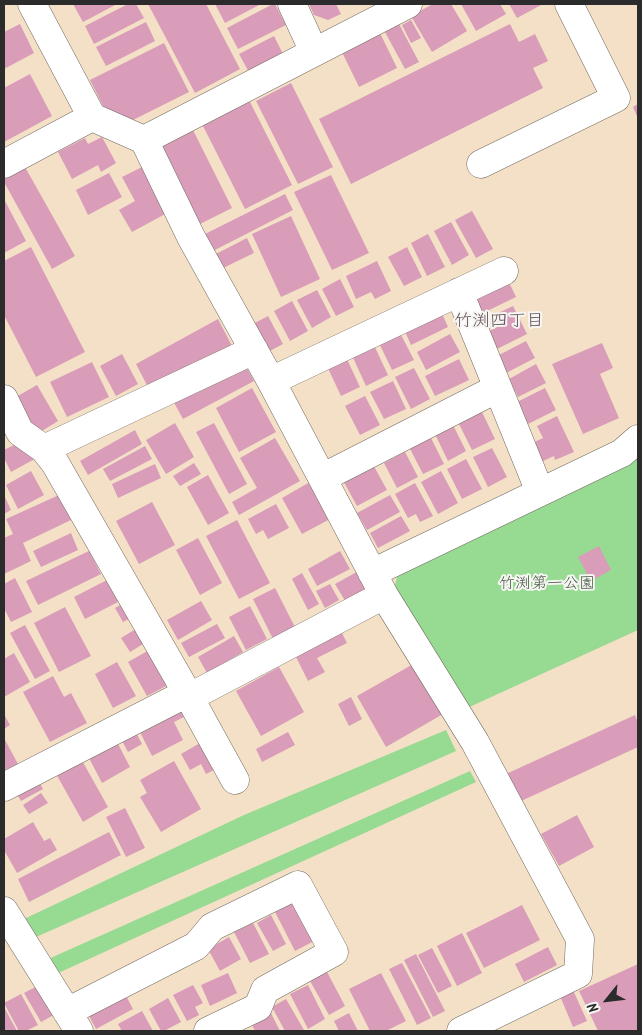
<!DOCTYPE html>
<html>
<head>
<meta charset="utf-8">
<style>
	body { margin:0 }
	#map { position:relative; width:642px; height:1035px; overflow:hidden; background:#f4e0c6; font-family:Kalam,sans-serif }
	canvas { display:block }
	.frame { position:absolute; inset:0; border:5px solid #2b2b2b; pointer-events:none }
	.north { position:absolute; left:582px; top:975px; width:50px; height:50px; -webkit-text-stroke:4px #f6f6f2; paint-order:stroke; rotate:241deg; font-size:14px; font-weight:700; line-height:20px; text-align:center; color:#2b2b2b }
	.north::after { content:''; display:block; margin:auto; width:18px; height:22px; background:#2b2b2b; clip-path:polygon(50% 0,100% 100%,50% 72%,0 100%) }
</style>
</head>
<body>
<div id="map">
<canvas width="642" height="1035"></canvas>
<div class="frame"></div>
<div class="north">N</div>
</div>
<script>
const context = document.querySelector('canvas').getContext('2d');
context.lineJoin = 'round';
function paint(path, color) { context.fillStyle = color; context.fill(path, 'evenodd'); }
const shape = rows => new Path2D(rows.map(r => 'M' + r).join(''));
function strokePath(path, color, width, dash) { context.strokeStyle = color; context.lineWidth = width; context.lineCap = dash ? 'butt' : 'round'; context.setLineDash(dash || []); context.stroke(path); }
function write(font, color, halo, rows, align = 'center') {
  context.font = font + ' Kalam,"Klee One",sans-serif'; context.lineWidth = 4; context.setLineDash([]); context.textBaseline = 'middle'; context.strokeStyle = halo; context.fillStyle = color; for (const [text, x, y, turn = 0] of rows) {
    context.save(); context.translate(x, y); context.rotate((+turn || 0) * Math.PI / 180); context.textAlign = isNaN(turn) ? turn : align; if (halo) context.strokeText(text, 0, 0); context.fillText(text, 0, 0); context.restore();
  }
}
paint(shape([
	[638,452,638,630,465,709,394,589,399,569],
	[446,730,456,751,36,937,24,919,244,815],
	[470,771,476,782,54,975,46,960]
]), '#97da92');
paint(shape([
	[73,4,117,4,83,22],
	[128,4,136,4,144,18,94,44,85,26],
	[148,4,206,4,240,69,195,93],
	[215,4,261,4,225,23],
	[273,4,275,4,286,25,238,49,227,28],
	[309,4,336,4,341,14,328,20,314,15],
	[433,4,451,4,467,31,432,52,411,16],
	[461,4,500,4,506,14,476,31],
	[509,4,543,4,517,18],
	[411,20,421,38,411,43,402,25],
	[146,22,155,41,106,66,96,47],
	[20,24,34,53,4,69,4,32],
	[399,24,419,62,405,69,385,32],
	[510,24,519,42,535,34,548,61,533,68,543,88,351,184,319,119],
	[380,33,397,68,359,87,342,52],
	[274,36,285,58,251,76,239,54],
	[164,43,189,92,131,121,106,112,90,80],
	[30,74,52,116,4,142,4,88],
	[291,83,333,167,298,184,256,101],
	[249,100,292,185,245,209,202,124],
	[638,104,638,119,633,107],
	[191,126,232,208,198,225,156,142],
	[102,137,116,163,101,172,98,165,72,179,58,152,85,138,88,144],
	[25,167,75,256,52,269,4,182,4,179],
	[142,167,167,213,132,232,119,210,135,201,122,177],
	[109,173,122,197,88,215,76,190],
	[331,175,369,253,332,270,294,192],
	[285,194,293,210,213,251,205,234],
	[4,199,26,241,4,253],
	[472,211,493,249,476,258,455,220],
	[291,216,320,279,281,297,252,234],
	[451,222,469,255,452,265,434,231],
	[428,234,445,267,427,276,411,243],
	[247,238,254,253,221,269,214,255],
	[31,247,85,352,36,377,4,315,4,261],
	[407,247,422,277,404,286,388,257],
	[377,261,391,291,375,299,371,292,356,299,346,276],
	[506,276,516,297,479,315,469,294],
	[340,279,354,307,336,316,322,289],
	[317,290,331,317,312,328,297,300],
	[292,301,308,331,290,341,274,311],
	[513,306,527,334,495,350,486,333,499,326,494,315],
	[440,309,448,327,411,345,403,327],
	[268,316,283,344,266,353,251,325],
	[218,319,232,346,150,391,136,364],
	[398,329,414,360,392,370,377,339],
	[450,334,460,352,426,370,417,352],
	[372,341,388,375,366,386,350,351],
	[526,341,535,358,506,373,497,356],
	[602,343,613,368,600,374,619,418,583,434,552,364],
	[122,354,138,384,116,396,100,366],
	[345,355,360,387,341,396,326,364],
	[242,359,254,381,183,419,171,397],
	[459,359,469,380,435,396,425,376],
	[92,362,109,397,67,417,50,382],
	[536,364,546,383,518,397,509,379],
	[414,368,430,399,411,409,395,377],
	[393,381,406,409,384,419,370,392],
	[37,385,58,421,37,434,16,397],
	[252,388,276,432,239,452,216,408],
	[545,388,556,410,528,424,517,402],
	[365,396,380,425,360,435,345,406],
	[479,406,495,439,472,450,456,418],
	[557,416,574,452,555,460,554,456,539,463,530,444,543,438,537,426],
	[175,423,194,457,166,474,146,440],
	[214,423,247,484,229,494,196,432],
	[452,423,466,451,448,461,434,432],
	[135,430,142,444,88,475,80,461],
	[428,432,444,464,423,474,407,443],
	[275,438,300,481,239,515,232,502,257,488,240,458],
	[20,442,42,455,11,472,4,458,4,450],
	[145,446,152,459,110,481,103,469],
	[492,448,507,477,488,487,473,457],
	[405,452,418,477,397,488,384,463],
	[370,459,387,490,357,506,340,475],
	[466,459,482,489,462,499,447,469],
	[194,463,201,474,180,486,173,476],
	[155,464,161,478,118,498,112,484],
	[31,471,44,495,18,509,6,485],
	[441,471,458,503,438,514,421,482],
	[208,475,229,513,208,525,187,487],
	[310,482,330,519,302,534,282,498],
	[415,483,433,516,420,522,416,514,408,518,395,494],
	[4,495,11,510,4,514],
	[59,495,71,520,23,543,31,561,4,574,4,538,13,534,6,519],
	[390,495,400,512,367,530,357,513],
	[152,502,175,545,139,564,116,521],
	[276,504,289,528,268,539,263,530,256,534,248,519],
	[401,516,410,531,378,548,370,533],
	[237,520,270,583,239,599,206,536],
	[71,533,78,550,41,567,33,551],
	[198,538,222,583,200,595,176,550],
	[599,546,611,570,591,581,578,557],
	[89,551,101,574,38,605,26,581],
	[340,551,350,569,317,586,308,569],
	[362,569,373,590,347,604,335,584],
	[302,573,319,604,308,610,292,579],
	[15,578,32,612,11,622,4,608,4,584],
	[107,580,118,602,85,619,74,597],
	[330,584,339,600,325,608,316,591],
	[275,588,297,631,275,643,253,599],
	[127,601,135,616,123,622,115,608],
	[201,601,212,620,178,640,167,620],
	[250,606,267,639,246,650,229,617],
	[65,607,91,656,59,672,34,623],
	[217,624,225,638,189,657,181,643],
	[25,625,50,671,35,679,10,633],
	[338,625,347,643,317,658,325,672,308,681,292,649],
	[139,627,148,641,130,652,121,638],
	[234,636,243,652,207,673,198,657],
	[151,649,170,684,147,696,128,662],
	[14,653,30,682,4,697,4,659],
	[117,662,136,696,113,708,95,674],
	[415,663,443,714,386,747,357,696],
	[279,667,304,712,261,736,236,691],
	[53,676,64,697,71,693,87,723,50,742,23,692],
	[351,697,362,719,349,726,338,704],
	[185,699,192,713,174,722,183,740,152,756,136,724],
	[4,714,10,725,4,729],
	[635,715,638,723,638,747,519,802,506,774],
	[132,725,142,744,128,752,118,733],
	[288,732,295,745,262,762,256,749],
	[4,738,18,764,4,771],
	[207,739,222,766,206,774,201,764,190,770,181,754],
	[117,742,130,767,102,783,89,758],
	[80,757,108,807,83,822,55,772],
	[174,761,201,809,161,832,140,797,147,793,140,780],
	[37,778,43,789,21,801,15,791],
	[41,793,48,803,29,814,23,805],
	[125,808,145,848,126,857,106,817],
	[577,815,594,847,559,866,541,834],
	[33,822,44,841,50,838,57,850,17,873,4,850,4,839],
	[109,832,121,855,29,902,18,879],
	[296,901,316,940,295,951,275,912],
	[522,905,540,940,484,968,466,933],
	[271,915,286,944,273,951,257,923],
	[253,923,269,954,250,963,234,932],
	[462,933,482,973,457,986,437,946],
	[229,937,241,959,220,971,208,949],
	[548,947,557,965,524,982,515,964],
	[432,948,452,986,438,993,418,955],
	[416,954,445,1011,433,1017,404,960],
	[402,963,431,1018,417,1025,389,969],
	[638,964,638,1031,598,1031,579,991],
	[326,970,345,1006,329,1015,309,979],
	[228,973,237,993,210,1006,201,985],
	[381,973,406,1021,386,1031,370,1031,349,989],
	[43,983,59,1012,41,1022,24,993],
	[193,985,203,1003,195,1007,199,1015,187,1021,173,995],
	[308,985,325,1019,308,1029,290,994],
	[573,990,587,1021,573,1027,560,996],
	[21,994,38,1025,26,1031,19,1031,4,1003],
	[125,994,133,1009,96,1029,88,1014],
	[168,998,181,1022,164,1031,161,1031,149,1009],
	[286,999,304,1030,301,1031,285,1031,272,1007],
	[4,1007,17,1031,4,1031],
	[142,1011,153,1031,122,1031,118,1024],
	[270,1011,280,1031,255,1031,250,1021],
	[349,1013,358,1031,339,1031,334,1021]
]), '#d99cb9');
const minor = shape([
	[32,4,92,117,144,140,191,237,271,381,384,595,475,742,580,939,578,974,461,1031],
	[292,4,314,52],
	[144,140,408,4],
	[4,164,92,117],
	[481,164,616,98,569,4],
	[459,292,540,492],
	[271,381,504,271],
	[4,399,20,432,44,449,55,463,187,693,235,780],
	[44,449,254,350],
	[322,478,498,388],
	[372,573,622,453,638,439],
	[190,697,384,595],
	[4,787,187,693],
	[4,911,79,1031],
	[67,1012,196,946,212,927,298,885,334,952,265,990,258,1007,208,1031]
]);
strokePath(minor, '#716a61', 29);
strokePath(minor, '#fff', 28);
write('16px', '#465745', '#f6f6f2', [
	["竹渕第一公園",547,585]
]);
write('18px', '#68535d', '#f6f6f2', [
	["竹渕四丁目",499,323]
]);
</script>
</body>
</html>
